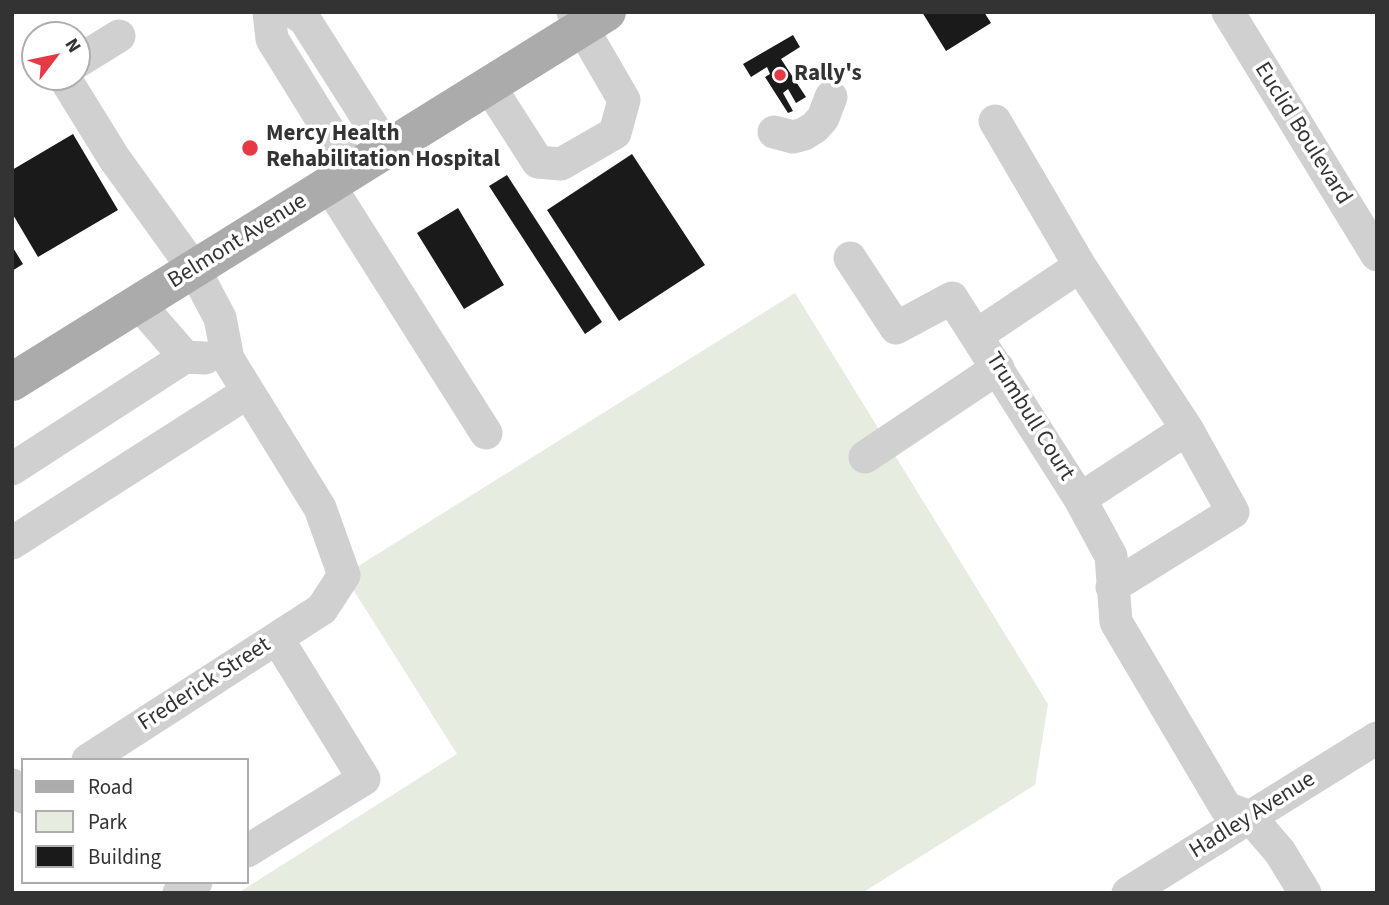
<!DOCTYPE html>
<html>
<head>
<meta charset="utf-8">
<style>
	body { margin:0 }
	#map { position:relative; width:1389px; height:905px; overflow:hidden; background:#fff; font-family:"Source Sans 3",sans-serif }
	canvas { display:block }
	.frame { position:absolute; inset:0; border:14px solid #333; pointer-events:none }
	.legend { position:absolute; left:21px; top:758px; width:228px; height:126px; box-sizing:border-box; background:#fff; border:2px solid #adadad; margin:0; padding:9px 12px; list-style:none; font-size:21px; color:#333 }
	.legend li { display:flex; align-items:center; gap:14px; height:35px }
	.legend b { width:35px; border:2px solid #adadad }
	.north { position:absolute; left:21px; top:21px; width:70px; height:70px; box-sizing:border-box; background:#fff; border:2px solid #adadad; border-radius:50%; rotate:58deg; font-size:19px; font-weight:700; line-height:28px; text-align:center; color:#333 }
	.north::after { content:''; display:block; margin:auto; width:24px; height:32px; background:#e63946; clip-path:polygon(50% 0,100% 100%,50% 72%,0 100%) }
</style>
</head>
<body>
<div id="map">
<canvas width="1389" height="905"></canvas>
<div class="frame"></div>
<ul class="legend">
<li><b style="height:9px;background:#ababab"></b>Road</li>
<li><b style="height:19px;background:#e6ecdf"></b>Park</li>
<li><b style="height:19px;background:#1a1a1a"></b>Building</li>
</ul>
<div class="north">N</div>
</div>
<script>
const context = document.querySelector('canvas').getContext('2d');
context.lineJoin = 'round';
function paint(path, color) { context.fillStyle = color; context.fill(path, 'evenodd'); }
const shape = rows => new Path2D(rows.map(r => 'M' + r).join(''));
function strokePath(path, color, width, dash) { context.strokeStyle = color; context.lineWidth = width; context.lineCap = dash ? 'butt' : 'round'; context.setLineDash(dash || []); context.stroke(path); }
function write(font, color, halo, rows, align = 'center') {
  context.font = font + ' "Source Sans 3",sans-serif'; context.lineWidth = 7; context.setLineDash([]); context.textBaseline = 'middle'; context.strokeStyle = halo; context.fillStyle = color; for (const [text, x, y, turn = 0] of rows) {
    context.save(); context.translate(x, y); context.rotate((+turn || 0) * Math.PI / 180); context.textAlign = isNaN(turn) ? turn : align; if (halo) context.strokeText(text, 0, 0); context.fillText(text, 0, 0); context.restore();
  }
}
paint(shape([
	[795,293,1048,704,1035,785,862,893,238,893,457,754,344,575]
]), '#e6ecdf');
paint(shape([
	[922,12,984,12,991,23,946,51],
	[793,35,800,47,781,59,806,97,796,103,788,89,783,93,793,111,788,113,765,77,770,74,767,67,751,77,743,64],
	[73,134,118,210,38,257,12,213,12,170],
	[632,154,705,265,619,321,547,210],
	[507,175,602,322,585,334,489,186],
	[458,208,504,285,464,309,417,233],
	[12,246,23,264,12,271]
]), '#1a1a1a');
strokePath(shape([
	[269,12,272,39,353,170],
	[294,12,305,20,387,149],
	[1228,12,1377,255],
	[77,62,119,36],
	[64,77,114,158,194,269,220,318,228,359,320,508,344,575,322,609,88,760],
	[489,86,538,162,561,164,615,133,624,100,573,12],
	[995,121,1080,266,1187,429,1233,512,1112,587],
	[774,132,793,137,804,134,815,127,823,118,831,97],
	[329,185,486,433],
	[850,258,896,328,952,298,1080,499,1111,556,1116,622,1226,808,1250,817,1280,852,1305,893],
	[139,304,185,357,205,358],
	[977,335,1080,266],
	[865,457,998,368],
	[12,469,185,357],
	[1080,499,1187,429],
	[12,543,248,392],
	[12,785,23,797],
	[247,851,364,779,277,638],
	[179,893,196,882],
	[1128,893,1377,738]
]), '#d0d0d0', 33);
strokePath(shape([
	[12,382,607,12]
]), '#ababab', 38);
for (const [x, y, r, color] of [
	[780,75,7,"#e63946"],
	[250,148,9,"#e63946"]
]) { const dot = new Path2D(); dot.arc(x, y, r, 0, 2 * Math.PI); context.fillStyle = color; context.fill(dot); strokePath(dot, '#fff', 2.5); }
write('bold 23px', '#333', '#fff', [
	["Rally's",794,75],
	["Mercy Health",266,135],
	["Rehabilitation Hospital",266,161]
], 'left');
write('23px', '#333', '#fff', [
	["Euclid Boulevard",1302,134,58],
	["Belmont Avenue",238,242,-32],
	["Trumbull Court",1029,417,58],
	["Frederick Street",205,685,-33],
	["Hadley Avenue",1253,816,-32]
]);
</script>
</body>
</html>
